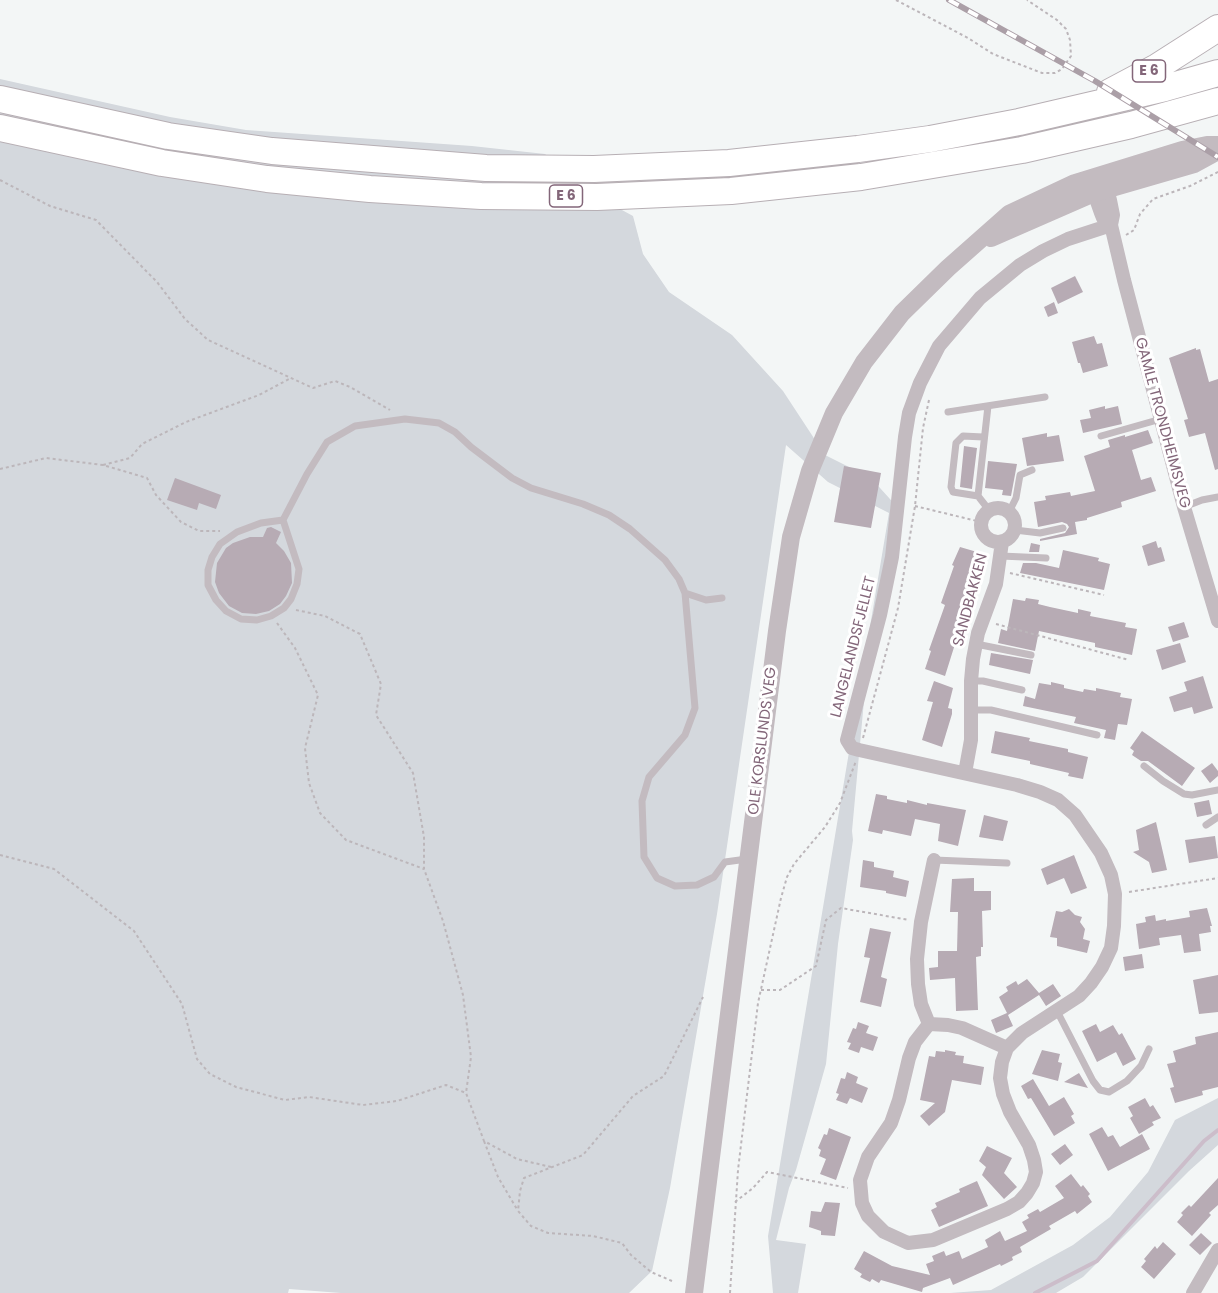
<!DOCTYPE html>
<html>
<head>
<meta charset="utf-8">
<style>
	body { margin:0 }
	canvas { display:block; background:#f3f6f6 }
</style>
</head>
<body>
<canvas width="1218" height="1293"></canvas>
<script>
const context = document.querySelector('canvas').getContext('2d');
context.lineJoin = 'round';
function paint(path, color) { context.fillStyle = color; context.fill(path, 'evenodd'); }
const shape = rows => new Path2D(rows.map(r => 'M' + r).join(''));
function strokePath(path, color, width, dash) { context.strokeStyle = color; context.lineWidth = width; context.lineCap = dash ? 'butt' : 'round'; context.setLineDash(dash || []); context.stroke(path); }
function write(font, color, halo, rows, align = 'center') {
  context.font = font + ' Poppins,sans-serif'; context.lineWidth = 6; context.setLineDash([]); context.textBaseline = 'middle'; context.strokeStyle = halo; context.fillStyle = color; for (const [text, x, y, turn = 0] of rows) {
    context.save(); context.translate(x, y); context.rotate((+turn || 0) * Math.PI / 180); context.textAlign = isNaN(turn) ? turn : align; if (halo) context.strokeText(text, 0, 0); context.fillText(text, 0, 0); context.restore();
  }
}
paint(shape([
	[0,79,170,117,246,130,472,146,545,154,585,190,633,216,643,254,669,292,732,335,783,391,825,455,871,478,899,509,867,668,852,831,853,840,838,944,826,1064,796,1170,789,1188,776,1240,806,1244,798,1293,773,1293,768,1236,889,513,828,482,786,445,717,914,670,1188,652,1271,629,1293,341,1293,289,1289,288,1293,0,1293],
	[1218,1098,1218,1145,1189,1171,1083,1277,1056,1293,950,1293,991,1290,1073,1245,1110,1217,1148,1172,1175,1120]
]), '#d4d8dd');
strokePath(shape([
	[1035,1293,1097,1261,1204,1141,1218,1130]
]), '#ccbdca', 4);
paint(shape([
	[1075,276,1083,292,1058,304,1051,288],
	[1054,302,1058,313,1048,317,1044,307],
	[1094,336,1097,344,1102,343,1108,366,1083,373,1080,363,1078,363,1072,342],
	[1196,348,1196,350,1200,349,1209,382,1218,379,1218,469,1215,470,1205,433,1189,437,1184,420,1188,419,1169,358],
	[1105,406,1105,409,1118,406,1122,424,1083,433,1080,420,1091,418,1089,410],
	[1148,430,1153,443,1132,450,1141,480,1151,477,1156,491,1121,502,1122,507,1087,518,1087,520,1075,522,1077,534,1040,541,1040,539,1065,533,1069,527,1067,524,1062,522,1038,527,1034,502,1046,500,1045,496,1070,492,1071,496,1095,491,1084,456,1110,447,1108,440,1125,435,1125,437],
	[1047,433,1047,437,1059,435,1064,461,1027,466,1022,438],
	[964,446,977,448,972,489,960,487],
	[988,461,1017,464,1011,496,1002,495,1003,490,985,488],
	[844,466,881,473,871,528,834,522],
	[175,478,221,495,216,509,199,503,197,510,167,500],
	[271,527,281,532,276,543,284,551,291,563,292,583,286,596,280,604,269,611,256,614,242,613,229,606,219,593,215,582,217,563,226,548,233,543,250,537,263,537,267,528],
	[1156,541,1158,548,1161,547,1165,561,1148,566,1142,546],
	[1031,543,1040,545,1039,552,1029,552],
	[960,547,977,552,977,558,958,618,961,619,959,624,961,625,945,676,925,669,931,651,929,650,945,605,941,603,954,566,952,565],
	[1063,550,1099,558,1098,561,1110,564,1104,590,1020,573,1023,563,1036,563,1059,568],
	[1026,598,1039,600,1038,604,1050,607,1078,613,1078,609,1091,612,1090,616,1126,623,1125,627,1137,629,1132,655,1095,647,1095,643,1039,631,1035,651,998,643,1001,629,1007,631,1013,599,1025,601],
	[1184,622,1189,637,1173,642,1168,627],
	[1180,643,1186,662,1162,670,1156,650],
	[991,653,1033,660,1030,674,989,665],
	[1203,676,1213,708,1194,714,1192,707,1174,712,1169,697,1187,691,1184,682],
	[934,681,953,688,948,708,952,709,952,714,942,747,922,740,933,702,927,701],
	[1051,682,1064,685,1064,688,1083,692,1084,689,1096,691,1096,688,1121,693,1120,697,1132,699,1127,725,1118,724,1115,740,1104,738,1106,730,1074,723,1076,717,1023,706,1025,696,1035,699,1039,683,1051,685],
	[995,731,1030,738,1029,741,1068,749,1068,752,1088,757,1083,779,1068,776,1069,773,1030,764,1030,761,991,753],
	[1142,731,1195,768,1182,786,1148,761,1141,761,1132,755,1134,751,1130,748],
	[1212,763,1218,771,1218,776,1210,783,1201,771],
	[876,794,887,796,887,799,907,803,907,800,927,805,927,803,966,810,958,846,938,841,940,824,915,819,911,836,883,830,882,834,868,831],
	[1209,800,1212,814,1197,817,1194,803],
	[984,815,1008,821,1003,841,979,837],
	[1156,822,1167,870,1152,873,1149,862,1133,852,1139,850,1136,830],
	[1215,836,1218,858,1189,863,1185,840],
	[1074,855,1087,888,1071,894,1064,878,1047,885,1041,869],
	[863,860,874,862,874,867,894,871,893,877,909,881,906,897,886,893,886,891,860,887],
	[974,878,974,891,991,891,991,910,982,911,983,947,981,947,981,956,976,957,978,1010,956,1011,955,978,930,980,929,968,938,967,938,951,957,951,958,912,950,912,952,879],
	[1207,908,1212,926,1210,926,1211,932,1199,934,1201,951,1184,953,1181,935,1159,938,1160,945,1139,949,1136,924,1146,922,1145,917,1155,915,1156,921,1166,919,1166,921,1190,917,1189,911],
	[1069,909,1075,915,1082,917,1080,922,1085,929,1083,939,1090,941,1087,953,1057,946,1057,938,1050,937,1056,911,1062,912],
	[870,928,891,932,881,977,887,979,881,1007,860,1002,870,958,864,957],
	[1142,954,1144,968,1125,971,1123,957],
	[1218,975,1218,1012,1199,1014,1193,980],
	[1027,979,1039,993,1053,984,1061,996,1046,1006,1039,995,1008,1015,1013,1026,996,1033,991,1020,1007,1013,999,997,1008,991,1006,987,1016,981,1018,985],
	[858,1022,869,1026,866,1033,878,1037,873,1051,861,1047,859,1053,848,1049,851,1043,847,1042,853,1028,856,1029],
	[1096,1024,1100,1032,1113,1025,1119,1035,1122,1033,1136,1059,1123,1066,1116,1052,1097,1062,1082,1031],
	[1218,1032,1218,1087,1202,1091,1203,1095,1175,1103,1170,1088,1174,1087,1167,1064,1176,1062,1173,1051,1196,1044,1195,1037],
	[945,1050,956,1052,955,1055,964,1056,963,1063,984,1067,981,1085,952,1080,945,1112,929,1126,920,1116,935,1103,920,1100,929,1056,935,1057,936,1051,945,1052],
	[1042,1050,1060,1054,1058,1062,1062,1063,1058,1081,1032,1074],
	[847,1072,858,1077,856,1083,868,1088,862,1103,850,1098,847,1104,836,1100,839,1094,836,1093,841,1078,845,1079],
	[1079,1073,1088,1088,1064,1082],
	[1033,1079,1049,1106,1064,1097,1074,1114,1071,1116,1075,1123,1054,1136,1031,1098,1028,1099,1021,1086],
	[1145,1098,1150,1107,1153,1105,1161,1118,1152,1122,1154,1125,1139,1134,1130,1118,1133,1116,1128,1107],
	[1102,1127,1108,1137,1113,1135,1120,1147,1142,1134,1150,1149,1108,1171,1089,1134],
	[829,1128,851,1137,836,1180,820,1174,826,1159,819,1156,821,1150,818,1148,824,1134,827,1135],
	[1065,1144,1073,1155,1060,1165,1051,1154],
	[987,1146,1012,1158,1004,1173,1017,1187,1004,1199,982,1175,986,1167,979,1161],
	[1071,1174,1081,1187,1083,1185,1090,1194,1088,1196,1092,1202,1077,1214,1075,1211,1049,1226,1051,1229,1020,1247,1022,1252,1012,1257,1013,1260,1001,1266,1000,1264,953,1285,950,1278,923,1288,922,1292,881,1280,879,1283,872,1279,870,1282,860,1277,862,1274,854,1269,864,1251,892,1266,930,1275,926,1264,934,1261,932,1256,944,1251,946,1256,959,1251,962,1259,988,1247,985,1240,1000,1231,1005,1241,1027,1231,1022,1222,1029,1218,1027,1215,1038,1209,1040,1212,1064,1198,1055,1186],
	[1218,1178,1218,1205,1209,1213,1211,1215,1192,1236,1177,1222,1183,1215,1181,1213,1189,1205,1191,1207],
	[977,1181,988,1206,939,1227,931,1210,937,1207,935,1203,960,1192,959,1189],
	[825,1202,840,1203,835,1236,821,1235,821,1231,809,1227,811,1211,821,1212],
	[1201,1233,1212,1243,1200,1255,1189,1245],
	[1163,1242,1176,1254,1154,1279,1141,1267,1146,1261,1144,1259,1155,1246,1157,1249]
]), '#b7abb4');
const motorway = shape([
	[1110,92,1157,67,1218,28],
	[0,99,168,136,272,151,486,168,594,169,729,163,858,149,930,139,1019,122,1165,88,1218,73],
	[0,128,162,163,267,179,370,189,481,196,597,197,731,191,861,177,1022,150,1131,125,1218,101]
]);
strokePath(motorway, '#b7afb4', 28);
strokePath(shape([
	[896,0,968,38,993,54,1042,73,1055,73,1062,69,1071,56,1070,40,1066,29,1057,20,1027,0],
	[0,180,50,206,96,220,157,282,185,319,208,340,313,388,335,381,350,387,390,410],
	[1126,235,1134,230,1140,214,1153,199,1190,186,1218,172],
	[103,465,130,458,142,444,186,422,259,395,291,378],
	[0,469,46,458,103,465,147,478,156,495,181,522,199,531,220,531],
	[915,506,981,522],
	[1010,573,1104,595],
	[296,610,325,616,360,634,381,684,376,715,413,773,424,837,424,869,443,921,463,995,471,1057,466,1093],
	[277,623,295,648,318,695,305,748,309,783,320,813,346,840,424,869],
	[996,624,1129,660],
	[863,738,898,608,915,506,923,428,929,400],
	[0,855,54,869,134,931,182,1004,197,1059,210,1074,236,1087,285,1100,309,1097,363,1105,397,1101,446,1085,466,1093,484,1141,517,1159,551,1167],
	[1129,892,1218,878],
	[761,990,780,990,816,966,826,920,841,908,909,920],
	[484,1141,498,1177,518,1211],
	[735,1202,753,1188,767,1172,848,1188],
	[672,1281,651,1272,631,1255,622,1243,593,1236,548,1233,531,1226,518,1211,520,1191,524,1178,583,1155,633,1096,664,1076,703,997],
	[730,1293,738,1170,758,1003,781,898,787,877,794,864,825,827,840,803,856,761]
]), '#bcb6ba', 2, [3, 3]);
strokePath(shape([
	[988,406,978,496,989,510],
	[948,412,1045,397],
	[1101,436,1161,419],
	[978,496,953,492,951,487,956,443,963,436,983,437],
	[1184,507,1202,500,1218,497],
	[1009,512,1016,498,1020,475,1032,470],
	[283,520,261,523,237,532,220,544,212,557,208,570,208,585,216,600,226,611,241,619,257,620,271,616,284,608,291,599,297,584,299,569,283,520,307,474,327,442,355,426,405,419,439,423,455,432,471,447,512,478,531,488,583,504,609,515,630,529,665,560,679,579,685,593,695,708,685,735,649,777,642,801,644,857,657,878,675,886,697,885,714,877,725,862,747,859],
	[1015,530,1040,533,1063,528],
	[1001,556,1046,558],
	[685,593,706,600,722,598],
	[976,644,1031,655],
	[971,681,983,681,1022,690],
	[972,710,991,710,1097,735],
	[1144,766,1163,781,1184,794,1192,795,1218,790],
	[1206,825,1218,817],
	[934,860,1007,863],
	[1057,1011,1093,1081,1100,1090,1109,1092,1127,1081,1141,1066,1149,1049]
]), '#c3bbc0', 7);
strokePath(shape([
	[1101,181,1107,189,1110,200,1113,215,1111,225,1124,280,1184,507,1218,621],
	[1096,184,1094,193,1101,213,1103,218,1111,225],
	'981 525a17 17 0 1 1 34 0a17 17 0 1 1-34 0Z',
	[965,773,971,740,971,681,973,659,978,633,996,584,1002,542],
	[934,860,921,922,917,959,918,984,921,1004,929,1024,915,1042,909,1058,899,1100,891,1123,868,1157,860,1180,862,1203,868,1216,884,1232,908,1243,933,1240,1007,1209,1019,1202,1027,1193,1033,1183,1036,1172,1034,1160,1029,1145,1010,1112,1003,1094,1000,1078,1002,1062,1007,1048,1022,1033,1079,996,1091,983,1102,967,1111,948,1114,926,1115,894,1111,875,1101,853,1075,815,1058,800,1040,792,1017,785,859,750,852,748,847,740,880,615,892,557,905,437,909,413,920,383,939,346,980,298,1020,265,1043,251,1068,239,1111,225],
	[929,1024,948,1025,962,1028,1007,1048],
	[1193,1293,1218,1250]
]), '#c3bbc0', 14);
strokePath(shape([
	[991,238,1094,193,1194,164,1218,151],
	[694,1293,777,631,791,537,810,471,834,413,864,362,902,313,948,268,1009,214,1075,183,1182,150,1207,145,1218,145]
]), '#c3bbc0', 18);
strokePath(motorway, '#fff', 26);
const rail = shape([
	[949,0,1095,81,1218,157]
]);
strokePath(rail, '#ab9fa7', 6);
strokePath(rail, '#fff', 4, [11]);
for (const [x, y, w] of [
	[1149,71,33],
	[566,196,33]
]) { const box = new Path2D(); box.roundRect(x - w / 2, y - 11, w, 22, 4.5); context.fillStyle = '#fff'; context.fill(box); strokePath(box, '#836679', 1.5); }
write('bold 14px', '#836679', null, [
	["E 6",1149,71],
	["E 6",566,196]
]);
write('15px', '#836679', '#fff', [
	["GAMLE TRONDHEIMSVEG",1162,423,75],
	["SANDBAKKEN",971,600,-75],
	["LANGELANDSFJELLET",854,647,-76],
	["OLE KORSLUNDS VEG",763,741,-83]
]);
</script>
</body>
</html>
